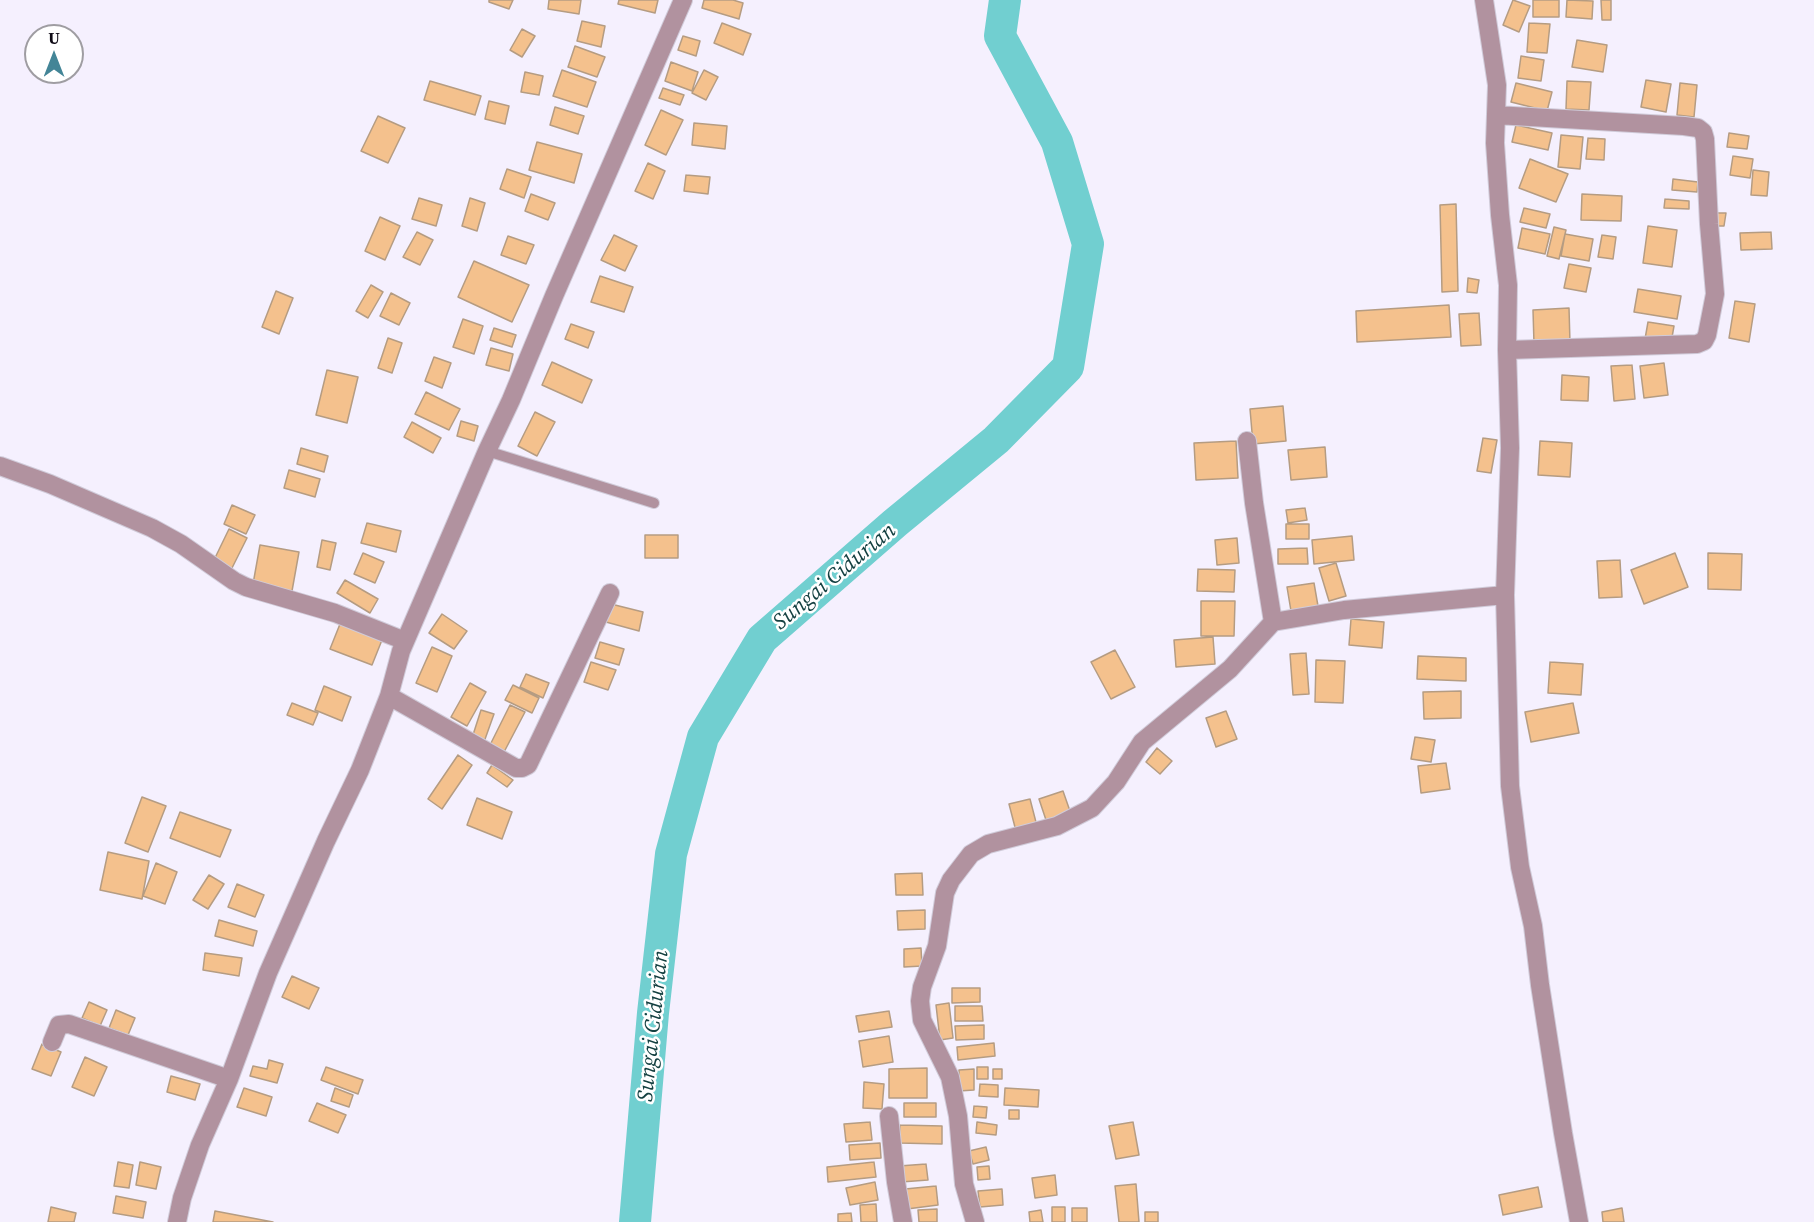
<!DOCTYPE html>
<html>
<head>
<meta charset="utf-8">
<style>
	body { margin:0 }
	#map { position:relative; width:1814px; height:1222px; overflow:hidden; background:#f5f0fe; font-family:"Source Serif 4",serif }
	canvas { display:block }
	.north { position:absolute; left:24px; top:24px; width:60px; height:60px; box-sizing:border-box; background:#fff; border:2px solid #9f9da2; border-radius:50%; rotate:0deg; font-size:16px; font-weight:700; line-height:24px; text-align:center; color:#0f0b16 }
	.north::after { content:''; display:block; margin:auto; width:21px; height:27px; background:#438597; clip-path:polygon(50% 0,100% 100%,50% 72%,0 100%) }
</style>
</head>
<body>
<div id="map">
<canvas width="1814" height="1222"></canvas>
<div class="north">U</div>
</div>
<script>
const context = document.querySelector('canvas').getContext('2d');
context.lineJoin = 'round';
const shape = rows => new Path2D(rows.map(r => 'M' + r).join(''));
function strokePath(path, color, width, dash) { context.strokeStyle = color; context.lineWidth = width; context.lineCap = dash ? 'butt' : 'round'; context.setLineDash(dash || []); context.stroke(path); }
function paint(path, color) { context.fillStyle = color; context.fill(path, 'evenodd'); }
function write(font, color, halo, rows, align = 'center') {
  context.font = font + ' "Source Serif 4",serif'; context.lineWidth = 5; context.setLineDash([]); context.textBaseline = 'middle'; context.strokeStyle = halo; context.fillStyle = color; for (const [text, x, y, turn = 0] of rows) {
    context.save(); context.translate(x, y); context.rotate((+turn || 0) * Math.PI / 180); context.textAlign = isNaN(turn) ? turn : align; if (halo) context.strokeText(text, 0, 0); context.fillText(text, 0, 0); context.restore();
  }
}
strokePath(shape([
	[635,1222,653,1013,671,854,703,737,762,639,895,523,996,440,1068,367,1088,244,1057,142,1000,36,1005,0]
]), '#71cfd0', 32);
const building = shape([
	[489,0,513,0,509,9,489,2,489,0],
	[549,0,581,0,579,14,548,9,549,0],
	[619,0,658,0,655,13,618,4,619,0],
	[704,0,733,0,743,3,739,19,702,8,704,0],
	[1513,0,1530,6,1519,32,1503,25,1513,0],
	[1533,0,1559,0,1559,17,1533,17,1533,0],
	[1567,0,1593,1,1592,19,1566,17,1567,0],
	[1601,0,1611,0,1611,20,1602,20,1601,0],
	[582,21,605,26,601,47,577,41,582,21],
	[722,23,751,34,743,55,714,43,722,23],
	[1529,23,1550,24,1547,53,1527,52,1529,23],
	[522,29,535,36,522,57,510,50,522,29],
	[683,36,700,41,696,56,678,50,683,36],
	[1577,40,1607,45,1603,72,1572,67,1577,40],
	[575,46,605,57,597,77,568,67,575,46],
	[1521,56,1544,60,1541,81,1518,78,1521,56],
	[671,62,698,72,692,91,665,81,671,62],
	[562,70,596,82,587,107,553,96,562,70],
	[704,70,718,77,706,100,692,93,704,70],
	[525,72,543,76,539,95,521,92,525,72],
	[1646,80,1671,84,1666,112,1641,107,1646,80],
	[430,81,481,96,475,115,424,100,430,81],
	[1567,81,1591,82,1589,110,1566,109,1567,81],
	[1516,83,1552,92,1547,111,1511,102,1516,83],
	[1680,83,1697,85,1694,117,1677,115,1680,83],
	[663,88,684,95,680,105,659,98,663,88],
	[489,101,509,106,505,124,485,119,489,101],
	[555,107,584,116,578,134,550,125,555,107],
	[661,110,683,120,666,155,645,145,661,110],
	[378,116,405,128,388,163,361,151,378,116],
	[694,123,727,126,725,149,692,145,694,123],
	[1516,125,1552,133,1548,150,1512,142,1516,125],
	[1729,133,1749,136,1747,149,1727,147,1729,133],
	[1561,135,1583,137,1580,169,1558,167,1561,135],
	[1588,138,1605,139,1604,160,1586,159,1588,138],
	[537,142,582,154,574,183,529,170,537,142],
	[1733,156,1753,159,1750,178,1730,175,1733,156],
	[1530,159,1568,174,1556,202,1519,188,1530,159],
	[648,163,665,171,653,199,635,191,648,163],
	[507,169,531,177,524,198,500,189,507,169],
	[1753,170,1769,172,1767,196,1751,195,1753,170],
	[686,175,710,177,708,194,684,191,686,175],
	[1673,179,1698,182,1697,192,1672,190,1673,179],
	[531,194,555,203,548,220,525,211,531,194],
	[1582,194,1622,196,1621,221,1581,220,1582,194],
	[419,198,442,205,436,226,412,219,419,198],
	[470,198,485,203,477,231,462,226,470,198],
	[1665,199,1689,201,1689,209,1664,208,1665,199],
	[1456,204,1458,291,1442,292,1440,205,1456,204],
	[1524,208,1550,214,1546,228,1520,222,1524,208],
	[1716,213,1726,213,1724,226,1715,226,1716,213],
	[380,217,400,226,385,260,365,251,380,217],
	[1648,226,1677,230,1672,267,1643,263,1648,226],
	[1554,227,1566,230,1559,259,1547,256,1554,227],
	[1522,228,1550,234,1545,254,1518,248,1522,228],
	[417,232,433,240,420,265,403,257,417,232],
	[1771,232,1772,249,1741,250,1740,233,1771,232],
	[1565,234,1593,239,1589,261,1561,256,1565,234],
	[614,235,637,246,625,271,601,260,614,235],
	[1602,235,1616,237,1613,259,1598,257,1602,235],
	[508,236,534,245,526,264,501,255,508,236],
	[474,261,529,285,512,322,458,297,474,261],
	[1569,264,1591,268,1586,292,1564,288,1569,264],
	[600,276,633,287,624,312,591,302,600,276],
	[1468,278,1479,280,1477,293,1467,292,1468,278],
	[371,285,383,292,368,318,356,311,371,285],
	[1638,289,1681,296,1677,319,1634,312,1638,289],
	[276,291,293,298,279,334,262,327,276,291],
	[391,293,410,303,399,325,380,316,391,293],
	[1735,301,1755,304,1749,342,1729,338,1735,301],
	[1449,305,1451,337,1357,342,1356,311,1449,305],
	[1569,308,1570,343,1534,344,1533,310,1569,308],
	[1479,313,1481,345,1461,346,1459,314,1479,313],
	[463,319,483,326,474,354,453,347,463,319],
	[1648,322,1674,326,1671,343,1645,339,1648,322],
	[571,324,594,332,588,348,565,339,571,324],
	[494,328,516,335,512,347,490,340,494,328],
	[388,338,402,343,392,373,378,368,388,338],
	[491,348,513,354,509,371,486,365,491,348],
	[434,357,451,363,442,388,425,381,434,357],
	[552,362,592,380,582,403,542,385,552,362],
	[1664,363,1668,395,1644,398,1640,366,1664,363],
	[1632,365,1635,399,1614,401,1611,366,1632,365],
	[327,370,358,377,347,423,316,415,327,370],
	[1562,375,1589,377,1588,401,1561,400,1562,375],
	[426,392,460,409,449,430,415,414,426,392],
	[1283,406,1286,441,1253,444,1250,409,1283,406],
	[535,412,555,422,537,456,518,446,535,412],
	[461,421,478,426,474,441,457,436,461,421],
	[412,422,441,438,433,453,404,437,412,422],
	[1483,438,1497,440,1491,473,1477,471,1483,438],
	[1236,441,1238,478,1196,480,1194,443,1236,441],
	[1540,441,1572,443,1570,477,1538,475,1540,441],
	[1325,447,1327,477,1291,480,1288,450,1325,447],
	[301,448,328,456,324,472,297,464,301,448],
	[289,470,320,479,315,497,284,488,289,470],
	[232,505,255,515,246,534,224,524,232,505],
	[1305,508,1307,520,1288,523,1286,510,1305,508],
	[367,523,401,531,396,552,361,543,367,523],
	[1286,524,1309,524,1309,539,1286,539,1286,524],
	[229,529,247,538,231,570,213,562,229,529],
	[645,535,678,535,678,558,645,558,645,535],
	[1352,536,1354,560,1314,564,1312,540,1352,536],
	[1237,538,1239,563,1217,565,1215,540,1237,538],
	[322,540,336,543,330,570,317,567,322,540],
	[260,545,299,552,292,591,253,584,260,545],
	[1307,548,1308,564,1278,564,1278,549,1307,548],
	[363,553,384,562,375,583,354,574,363,553],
	[1675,553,1688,587,1644,604,1631,570,1675,553],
	[1708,553,1742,554,1741,590,1708,589,1708,553],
	[1620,560,1622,597,1599,598,1597,561,1620,560],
	[1336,563,1346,596,1329,601,1319,568,1336,563],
	[1198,569,1235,570,1234,592,1197,591,1198,569],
	[345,580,378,599,370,613,337,593,345,580],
	[1314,583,1318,606,1291,611,1287,587,1314,583],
	[1201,601,1235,601,1234,636,1201,636,1201,601],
	[611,604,643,612,639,631,606,622,611,604],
	[442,614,467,631,454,649,429,633,442,614],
	[1351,619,1384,622,1382,648,1349,645,1351,619],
	[340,624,382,640,372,665,330,649,340,624],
	[1213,637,1215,664,1176,667,1174,640,1213,637],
	[600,642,624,649,619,665,595,658,600,642],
	[432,647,452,656,437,692,416,683,432,647],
	[1115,650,1135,687,1111,699,1091,662,1115,650],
	[1306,653,1309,694,1293,695,1290,654,1306,653],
	[1418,656,1466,658,1466,681,1417,679,1418,656],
	[1316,660,1345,661,1343,703,1315,702,1316,660],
	[591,662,616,670,608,690,584,682,591,662],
	[1550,662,1583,664,1581,695,1548,693,1550,662],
	[526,674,549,683,543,698,520,687,526,674],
	[470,683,486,692,467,726,451,717,470,683],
	[513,685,539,698,532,713,505,700,513,685],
	[324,686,351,697,342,721,315,710,324,686],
	[1461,691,1461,718,1424,719,1423,692,1461,691],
	[292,703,318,713,313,725,287,715,292,703],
	[1573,703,1579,733,1531,742,1525,712,1573,703],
	[510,705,525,712,503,754,489,747,510,705],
	[481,710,494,714,484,742,472,738,481,710],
	[1226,711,1237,739,1216,747,1206,718,1226,711],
	[1415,737,1435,740,1431,762,1411,759,1415,737],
	[1157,748,1172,761,1160,774,1146,762,1157,748],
	[458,755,472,765,442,809,428,799,458,755],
	[1446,763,1450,789,1421,793,1418,766,1446,763],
	[492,765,513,780,507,787,487,773,492,765],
	[1063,791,1071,814,1047,823,1039,799,1063,791],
	[142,797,166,806,148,852,125,843,142,797],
	[477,798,512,812,502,839,467,825,477,798],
	[1030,799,1038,830,1017,835,1009,804,1030,799],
	[180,812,231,830,220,857,170,838,180,812],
	[108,852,149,861,142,899,100,890,108,852],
	[156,863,177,872,165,904,143,896,156,863],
	[922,873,923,895,896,895,895,874,922,873],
	[209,875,224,884,208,909,193,900,209,875],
	[237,884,264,895,255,917,228,907,237,884],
	[925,910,925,929,898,930,897,911,925,910],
	[219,920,257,931,253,946,215,936,219,920],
	[921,948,922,966,904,967,904,949,921,948],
	[205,953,242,958,239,976,203,970,205,953],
	[292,976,319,988,309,1009,282,997,292,976],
	[952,988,980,988,980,1002,952,1003,952,988],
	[89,1002,107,1010,100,1026,82,1018,89,1002],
	[949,1003,953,1038,940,1040,936,1005,949,1003],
	[955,1006,982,1006,983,1021,955,1021,955,1006],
	[116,1010,135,1018,128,1035,109,1028,116,1010],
	[889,1011,892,1027,859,1032,856,1016,889,1011],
	[984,1025,984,1039,956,1040,955,1026,984,1025],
	[889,1036,893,1062,863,1067,859,1041,889,1036],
	[994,1043,995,1056,958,1060,957,1047,994,1043],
	[42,1044,61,1052,51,1076,32,1069,42,1044],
	[85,1057,107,1067,94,1096,72,1087,85,1057],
	[269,1060,283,1064,277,1083,250,1076,253,1066,267,1069,269,1060],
	[326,1067,363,1080,358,1094,321,1080,326,1067],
	[977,1067,988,1067,988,1079,977,1079,977,1067],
	[927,1068,927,1098,889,1098,889,1069,927,1068],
	[974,1069,974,1090,959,1091,959,1070,974,1069],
	[993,1069,1002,1069,1002,1079,993,1079,993,1069],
	[171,1076,200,1084,195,1100,167,1092,171,1076],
	[864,1082,884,1084,882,1109,863,1108,864,1082],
	[980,1084,998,1085,998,1097,979,1096,980,1084],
	[244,1088,272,1097,266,1116,237,1107,244,1088],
	[335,1088,353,1095,349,1107,331,1101,335,1088],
	[1005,1088,1039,1090,1038,1107,1004,1105,1005,1088],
	[317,1103,346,1115,338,1133,309,1121,317,1103],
	[904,1103,936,1103,936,1117,904,1117,904,1103],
	[974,1106,987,1107,986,1118,973,1117,974,1106],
	[1009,1110,1019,1110,1019,1119,1009,1119,1009,1110],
	[870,1122,872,1140,846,1142,844,1124,870,1122],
	[977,1122,997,1125,996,1135,976,1133,977,1122],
	[1133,1122,1139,1155,1116,1159,1109,1126,1133,1122],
	[900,1125,942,1126,942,1144,899,1143,900,1125],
	[880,1143,881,1158,850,1160,849,1145,880,1143],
	[986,1147,989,1160,973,1164,969,1151,986,1147],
	[118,1162,133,1165,129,1188,114,1186,118,1162],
	[140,1162,161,1167,156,1189,136,1185,140,1162],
	[874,1162,876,1177,828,1182,827,1167,874,1162],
	[926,1164,928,1180,901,1182,899,1166,926,1164],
	[989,1166,990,1179,978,1180,977,1167,989,1166],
	[1055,1175,1057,1195,1035,1198,1032,1178,1055,1175],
	[875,1182,878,1200,850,1205,846,1188,875,1182],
	[1136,1184,1139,1222,1119,1222,1115,1186,1136,1184],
	[936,1186,938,1205,907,1209,905,1189,936,1186],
	[1538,1187,1542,1207,1503,1215,1499,1195,1538,1187],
	[1002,1189,1003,1205,980,1207,978,1191,1002,1189],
	[116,1196,146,1202,143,1218,113,1213,116,1196],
	[876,1204,877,1222,861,1222,860,1205,876,1204],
	[51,1207,76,1213,74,1222,48,1222,51,1207],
	[1052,1207,1065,1207,1065,1222,1052,1222,1052,1207],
	[1072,1208,1087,1208,1087,1222,1072,1222,1072,1208],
	[1622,1208,1624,1222,1603,1222,1602,1212,1622,1208],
	[937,1209,937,1222,919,1222,918,1210,937,1209],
	[1041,1210,1043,1222,1030,1222,1029,1212,1041,1210],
	[215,1211,273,1222,213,1222,215,1211],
	[1145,1212,1158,1212,1158,1222,1145,1222,1145,1212],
	[851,1213,852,1222,838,1222,838,1214,851,1213]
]);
paint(building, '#f4c18d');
strokePath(building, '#b59c82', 1.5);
const lane = shape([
	[487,451,654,503]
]);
const street = shape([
	[1484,0,1497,85,1495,143,1500,215,1508,285,1507,350,1510,448,1505,595,1510,786,1520,867,1533,926,1540,985,1563,1133,1579,1222],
	[1496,115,1684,126,1698,128,1703,132,1705,139,1709,224,1715,294,1707,335,1704,341,1697,344,1507,350],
	[1247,441,1254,503,1273,622],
	[0,466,50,484,152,528,181,544,234,581,246,587,335,613,405,641],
	[389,696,516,768,522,768,528,765,610,593],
	[52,1042,59,1025,69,1024,229,1079],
	[889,1116,896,1182,903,1222],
	[177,1222,182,1198,200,1145,229,1079,268,973,326,841,360,770,389,696,401,651,487,451,511,400,554,296,683,0],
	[975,1222,964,1184,958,1116,950,1077,922,1020,920,1001,922,987,937,946,945,893,951,880,971,854,988,844,1057,826,1092,808,1116,782,1142,742,1230,669,1273,622,1344,610,1505,595]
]);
strokePath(lane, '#d0cbd9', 12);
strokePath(street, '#d0cbd9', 20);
strokePath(lane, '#b1929f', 10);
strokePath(street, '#b1929f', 18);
write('italic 22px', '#144041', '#fff', [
	["Sungai Cidurian",835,577,-40],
	["Sungai Cidurian",654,1026,-84]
]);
</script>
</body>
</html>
